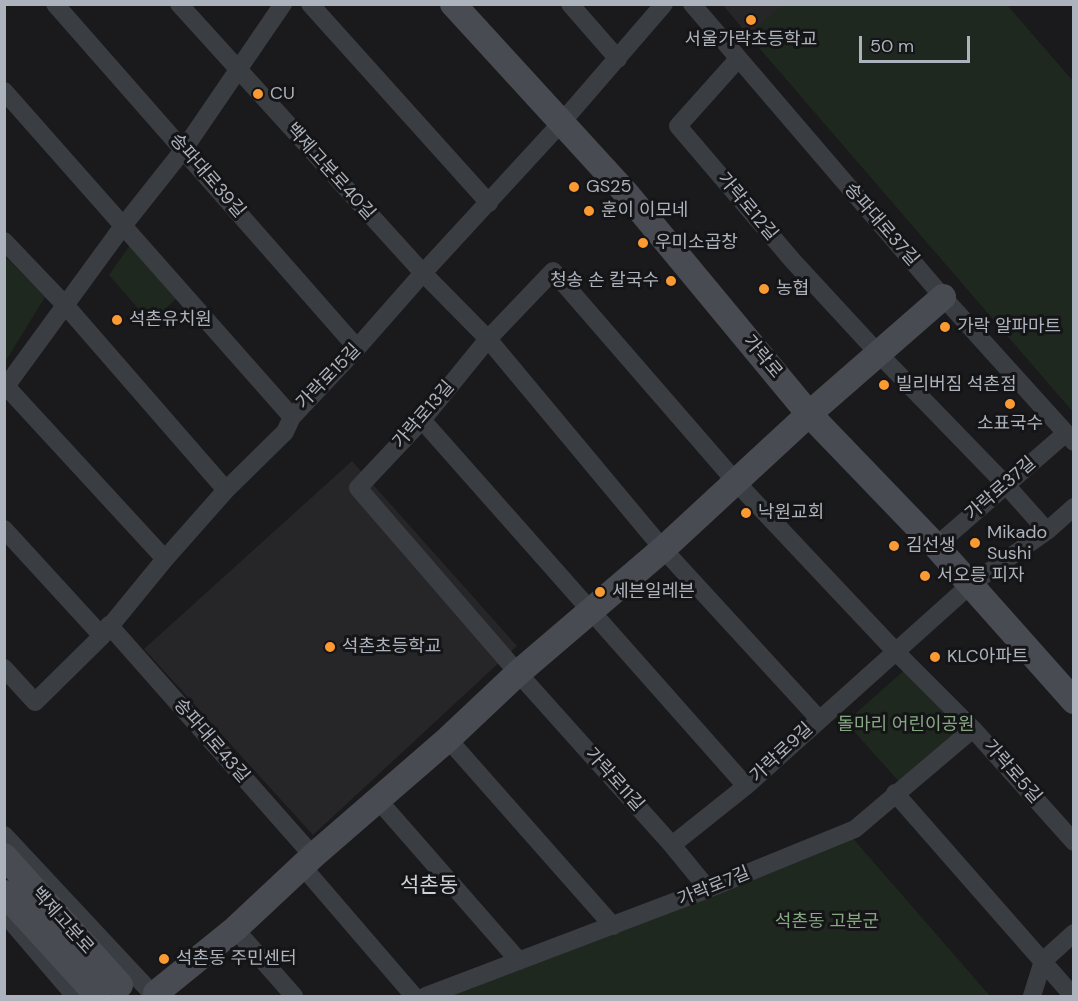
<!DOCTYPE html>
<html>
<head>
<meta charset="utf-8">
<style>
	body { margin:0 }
	#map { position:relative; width:1078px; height:1001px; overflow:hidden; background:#1a1a1c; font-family:"DM Sans",sans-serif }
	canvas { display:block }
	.frame { position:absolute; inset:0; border:6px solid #acb3bc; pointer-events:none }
	.scale { position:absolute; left:859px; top:36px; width:111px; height:27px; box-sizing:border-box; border:3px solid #acb3bc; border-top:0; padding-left:8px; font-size:18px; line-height:21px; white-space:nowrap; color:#acb3bc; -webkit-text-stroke:4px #151517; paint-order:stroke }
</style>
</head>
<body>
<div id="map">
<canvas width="1078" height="1001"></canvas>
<div class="frame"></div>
<div class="scale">50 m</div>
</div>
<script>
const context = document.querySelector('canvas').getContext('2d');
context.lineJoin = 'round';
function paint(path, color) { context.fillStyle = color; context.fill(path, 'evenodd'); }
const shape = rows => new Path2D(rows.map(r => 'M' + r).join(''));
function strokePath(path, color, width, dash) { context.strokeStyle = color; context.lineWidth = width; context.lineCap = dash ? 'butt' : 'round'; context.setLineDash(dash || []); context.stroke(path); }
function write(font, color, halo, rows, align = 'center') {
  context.font = font + ' "DM Sans","Noto Sans KR",sans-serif'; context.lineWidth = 6; context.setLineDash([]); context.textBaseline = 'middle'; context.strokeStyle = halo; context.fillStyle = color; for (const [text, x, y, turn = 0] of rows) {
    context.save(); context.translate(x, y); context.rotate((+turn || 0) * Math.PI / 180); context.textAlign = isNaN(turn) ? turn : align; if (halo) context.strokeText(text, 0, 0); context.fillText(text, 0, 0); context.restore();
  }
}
paint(shape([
	[723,5,784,5,748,35],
	[352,461,517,646,313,835,144,649]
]), '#262629');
paint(shape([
	[784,4,1007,5,1073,81,1073,412,748,35],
	[130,245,176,299,150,322,109,275],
	[5,256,45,297,5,362],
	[909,666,966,730,901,784,846,722],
	[849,834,990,996,426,996]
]), '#1f281f');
strokePath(shape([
	[55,4,357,348],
	[179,4,423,273,488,339,663,549,819,719],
	[310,4,489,203],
	[570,4,618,59],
	[692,4,943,297,1074,442],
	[738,59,678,126,793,261,878,353,1006,485,1047,531],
	[4,91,292,417],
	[4,241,66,306,226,490],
	[4,384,165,559],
	[4,389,123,226,184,149,283,4],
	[422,420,746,786],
	[4,529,102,636],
	[936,546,1066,433],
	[109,625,313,856],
	[4,668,35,702,102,636,165,559,226,490,285,432,292,417,357,348,423,273,562,122,664,4],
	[448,739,613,926],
	[895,793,1073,996],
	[379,801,519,961],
	[4,835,147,988,156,993,153,996],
	[672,845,746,786,970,585,1047,531,1074,507],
	[303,867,414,996],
	[708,889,672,845,518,673,358,488,422,420,488,339,553,271,736,482,897,653,973,729,1074,842],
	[4,913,75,996],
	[235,929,294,996],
	[426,996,708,889,855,829,973,729],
	[1032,996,1043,961,1074,933]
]), '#3a3d42', 18);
strokePath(shape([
	[453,4,626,193,809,414,936,546,1074,701],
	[4,856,120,985],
	[4,893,98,996],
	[156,993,235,929,313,856,448,739,518,673,663,549,809,414,943,297]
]), '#484c52', 26);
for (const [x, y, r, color] of [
	[751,20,6,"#fb9a33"],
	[258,94,6,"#fb9a33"],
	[574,187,6,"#fb9a33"],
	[589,211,6,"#fb9a33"],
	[643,243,6,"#fb9a33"],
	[671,281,6,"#fb9a33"],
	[764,289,6,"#fb9a33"],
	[117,320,6,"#fb9a33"],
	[945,327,6,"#fb9a33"],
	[884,385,6,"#fb9a33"],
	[1010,404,6,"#fb9a33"],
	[746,513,6,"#fb9a33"],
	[975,543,6,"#fb9a33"],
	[894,546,6,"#fb9a33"],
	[925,576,6,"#fb9a33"],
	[600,592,6,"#fb9a33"],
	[330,647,6,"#fb9a33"],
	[935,657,6,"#fb9a33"],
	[164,959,6,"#fb9a33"]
]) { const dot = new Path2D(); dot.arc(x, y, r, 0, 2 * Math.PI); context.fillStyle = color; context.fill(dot); strokePath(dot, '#151517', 2); }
write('18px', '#acb3bc', '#151517', [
	["서울가락초등학교",751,40,"center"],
	["CU",270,94],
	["GS25",586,187],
	["훈이 이모네",601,211],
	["우미소곱창",655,243],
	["청송 손 칼국수",659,281,"right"],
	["농협",776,289],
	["석촌유치원",129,320],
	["가락 알파마트",957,327],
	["빌리버짐 석촌점",896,385],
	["소표국수",1010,424,"center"],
	["낙원교회",758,513],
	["Mikado",987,533],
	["Sushi",987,554],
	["김선생",906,546],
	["서오릉 피자",937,576],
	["세븐일레븐",612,592],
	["석촌초등학교",342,647],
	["KLC아파트",947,657],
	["석촌동 주민센터",176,959]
], 'left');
write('18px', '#acb3bc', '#151517', [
	["백제고분로40길",330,172,48],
	["송파대로39길",207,176,49],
	["가락로12길",747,207,50],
	["송파대로37길",881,225,49],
	["가락로",762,357,50],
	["가락로15길",329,377,-46],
	["가락로13길",424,415,-49],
	["가락로37길",1001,489,-41],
	["송파대로43길",211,741,49],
	["가락로9길",782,753,-43],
	["가락로5길",1012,772,49],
	["가락로11길",614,780,48],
	["가락로7길",714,887,-22],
	["백제고분로",62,921,48]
]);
write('18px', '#85a882', '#151517', [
	["돌마리 어린이공원",906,725],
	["석촌동 고분군",827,922]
]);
write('21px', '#cdd2d8', '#151517', [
	["석촌동",429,886]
]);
</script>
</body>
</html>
